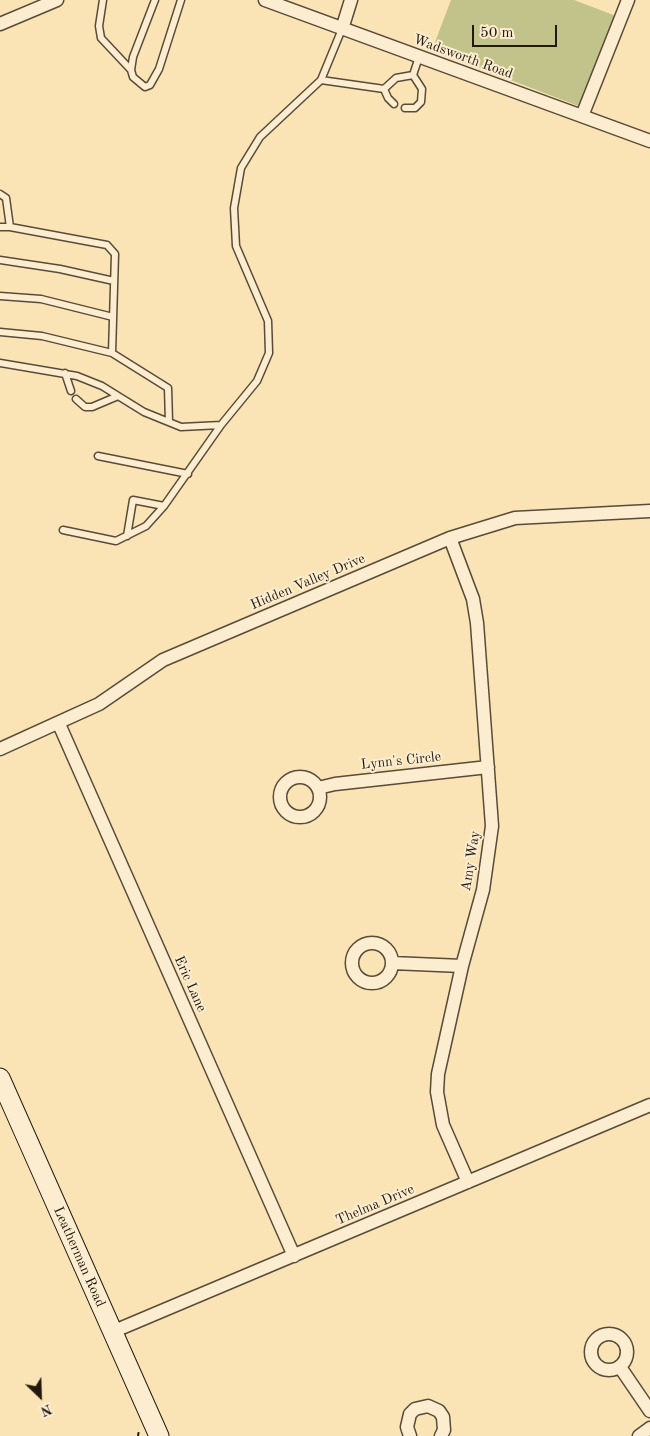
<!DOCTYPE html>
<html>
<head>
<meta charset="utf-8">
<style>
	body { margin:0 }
	#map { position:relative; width:650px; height:1436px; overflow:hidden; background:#fae4b6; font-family:"Old Standard TT",serif }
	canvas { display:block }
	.north { position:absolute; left:15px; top:1371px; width:50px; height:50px; -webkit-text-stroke:4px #fcedd0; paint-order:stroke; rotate:156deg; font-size:14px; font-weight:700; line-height:20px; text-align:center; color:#22180e }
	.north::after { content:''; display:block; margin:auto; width:18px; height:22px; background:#22180e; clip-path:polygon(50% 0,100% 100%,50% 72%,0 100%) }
	.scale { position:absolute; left:472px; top:25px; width:85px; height:22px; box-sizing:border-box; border:2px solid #22180e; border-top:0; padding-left:6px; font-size:15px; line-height:18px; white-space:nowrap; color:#22180e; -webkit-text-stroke:4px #fcedd0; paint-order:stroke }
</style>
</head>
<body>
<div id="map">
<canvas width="650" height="1436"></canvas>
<div class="north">N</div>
<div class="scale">50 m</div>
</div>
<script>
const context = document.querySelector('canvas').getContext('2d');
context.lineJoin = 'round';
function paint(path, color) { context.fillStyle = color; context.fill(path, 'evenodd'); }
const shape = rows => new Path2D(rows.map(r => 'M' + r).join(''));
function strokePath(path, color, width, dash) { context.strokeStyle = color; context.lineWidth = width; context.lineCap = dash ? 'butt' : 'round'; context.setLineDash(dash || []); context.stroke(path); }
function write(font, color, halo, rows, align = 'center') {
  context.font = font + ' "Old Standard TT",serif'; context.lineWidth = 4; context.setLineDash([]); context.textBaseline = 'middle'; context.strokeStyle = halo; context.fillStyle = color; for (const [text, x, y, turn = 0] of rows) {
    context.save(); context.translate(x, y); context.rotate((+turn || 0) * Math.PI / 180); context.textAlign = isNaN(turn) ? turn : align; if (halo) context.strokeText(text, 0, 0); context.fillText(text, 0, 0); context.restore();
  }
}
paint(shape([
	[451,0,574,0,616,16,581,107,432,50]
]), '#c2c28b');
const lane = shape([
	[103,0,99,26,101,38,131,70],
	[155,0,133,57,131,70,133,77,145,87,150,85,159,69,181,0],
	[321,80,384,89,396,78,413,75,419,57],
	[384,89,388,98,394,104],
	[405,108,415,108,421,102,422,89,413,75],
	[0,194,6,198,10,227,107,245,115,254,112,353,168,388,169,422],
	[0,227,10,227],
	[0,260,60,269,114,281],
	[0,296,41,299,113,317],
	[0,332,42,336,112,353],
	[0,363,77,376,102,386,144,412,181,427,221,425,257,381,269,353,268,321,236,246,234,208,241,168,260,137,321,80,342,29],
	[65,373,71,391],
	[76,399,85,407,92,407,118,396],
	[98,456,188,474],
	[63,530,116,541,146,526,164,506,221,425],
	[127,536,133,500,164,506]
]);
const street = shape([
	[265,0,650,141],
	[0,24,57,0],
	[342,29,351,0],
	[582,116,628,0],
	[450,538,473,599,477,623,492,826,483,890,462,966,438,1074,437,1092,443,1125,468,1182],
	[59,724,294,1256],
	[0,749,99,704,163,660,450,538,515,518,650,511],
	'280 797a20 20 0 1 1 40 0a20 20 0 1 1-40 0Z',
	[318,788,335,784,488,767],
	'352 963a20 20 0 1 1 40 0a20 20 0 1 1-40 0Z',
	[392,963,462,966],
	[112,1332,650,1105],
	'591 1352a18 18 0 1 1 36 0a18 18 0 1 1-36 0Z',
	[620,1367,650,1411],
	[410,1436,407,1427,410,1414,415,1409,428,1406,439,1411,443,1417,444,1430,441,1436],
	[639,1436,650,1428]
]);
const secondary = shape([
	[0,1078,159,1436]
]);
strokePath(lane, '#584b38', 9);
strokePath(street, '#584b38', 15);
strokePath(secondary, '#22180e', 21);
strokePath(shape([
	[138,1436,139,1430]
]), '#22180e', 2, [4, 2.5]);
strokePath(lane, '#fcedd0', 6);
strokePath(street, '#fcedd0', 12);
strokePath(secondary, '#fcedd0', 19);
write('14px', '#22180e', '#fcedd0', [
	["Wadsworth Road",463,57,20],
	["Hidden Valley Drive",308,582,-23],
	["Lynn's Circle",401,761,-6],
	["Amy Way",471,861,-81],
	["Eric Lane",190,984,66],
	["Thelma Drive",375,1205,-23],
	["Leatherman Road",79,1257,66]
]);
</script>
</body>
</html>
